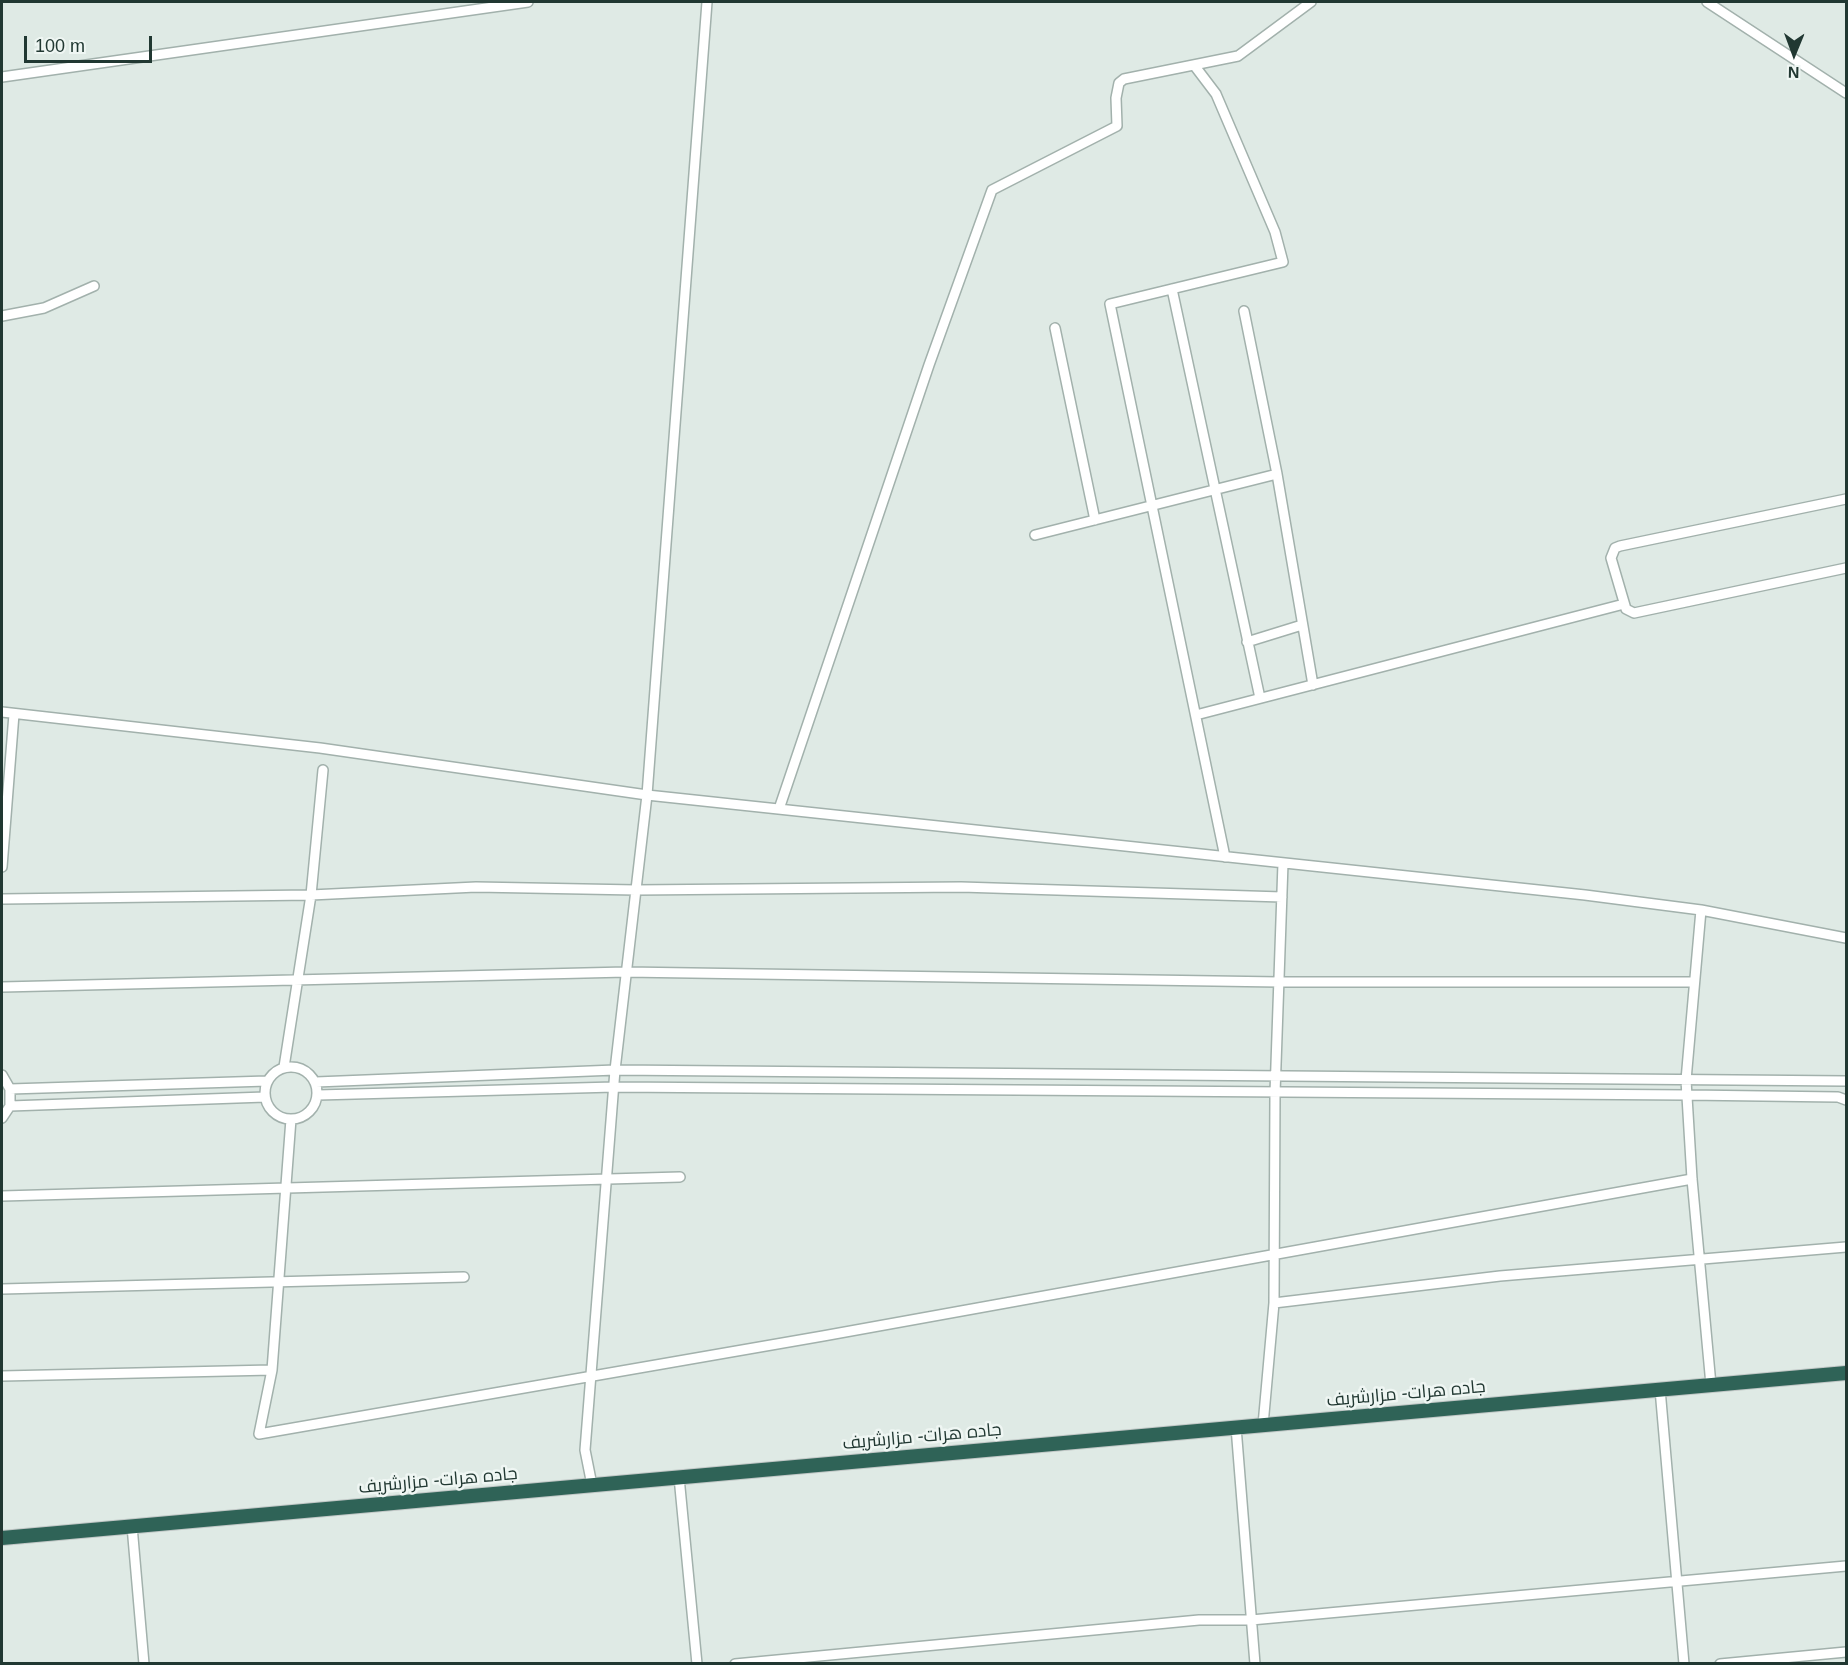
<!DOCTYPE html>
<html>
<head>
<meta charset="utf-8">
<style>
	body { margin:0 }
	#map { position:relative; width:1848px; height:1665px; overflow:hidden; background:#dfeae5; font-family:Arial,sans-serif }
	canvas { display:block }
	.frame { position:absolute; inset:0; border:3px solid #213832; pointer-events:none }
	.north { position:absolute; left:1764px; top:24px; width:60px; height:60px; -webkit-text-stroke:4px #eff6f3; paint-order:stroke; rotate:181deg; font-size:16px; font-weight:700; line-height:24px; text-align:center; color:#213832 }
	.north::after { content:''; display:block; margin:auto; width:21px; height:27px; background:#213832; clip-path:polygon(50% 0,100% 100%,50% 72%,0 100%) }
	.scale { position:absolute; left:24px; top:36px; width:128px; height:27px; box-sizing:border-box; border:3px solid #213832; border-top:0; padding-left:8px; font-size:18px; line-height:21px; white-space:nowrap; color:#213832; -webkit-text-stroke:4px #eff6f3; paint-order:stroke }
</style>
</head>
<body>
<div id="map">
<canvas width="1848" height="1665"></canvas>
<div class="frame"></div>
<div class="north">N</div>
<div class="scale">100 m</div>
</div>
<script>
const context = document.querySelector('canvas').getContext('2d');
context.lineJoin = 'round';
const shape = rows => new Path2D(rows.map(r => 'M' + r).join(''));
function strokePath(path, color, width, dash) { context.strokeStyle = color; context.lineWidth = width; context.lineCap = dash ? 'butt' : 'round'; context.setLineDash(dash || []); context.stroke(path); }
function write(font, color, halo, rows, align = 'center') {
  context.font = font + ' Arial,Cairo,sans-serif'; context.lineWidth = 5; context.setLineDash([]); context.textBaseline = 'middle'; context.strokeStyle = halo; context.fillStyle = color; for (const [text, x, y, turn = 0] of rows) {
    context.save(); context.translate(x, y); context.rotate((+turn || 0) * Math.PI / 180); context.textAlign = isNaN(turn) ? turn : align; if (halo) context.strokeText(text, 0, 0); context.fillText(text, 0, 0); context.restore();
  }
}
const minor = shape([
	[1707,2,1846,93],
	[1194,65,1216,94,1275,232,1283,262,1110,304,1225,857],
	[2,77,528,2],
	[1172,289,1260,698],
	[1244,311,1277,474,1313,685],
	[2,316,44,308,94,286],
	[1055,328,1095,520],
	[1846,499,1620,546,1615,548,1611,558,1626,609,1634,613,1846,568],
	[1035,535,1277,474],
	[1247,642,1302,625],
	[2,712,320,748,647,795,1585,895,1701,910,1846,938],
	[1196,715,1624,604],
	[779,809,929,365,992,190,1117,126,1116,98,1119,83,1124,79,1238,56,1311,2],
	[2,867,14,714],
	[2,899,311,895,476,887,636,890,961,887,1282,897],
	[1701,910,1686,1080,1692,1179,1711,1385],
	[2,987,626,972,1279,982,1693,982],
	'265 1093a26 26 0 1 1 52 0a26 26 0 1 1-52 0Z',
	[284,1067,311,895,323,770],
	[2,1075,10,1089,10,1106,2,1118],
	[316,1082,615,1070,1846,1081],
	[10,1089,267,1081],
	[318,1095,614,1087,1687,1095,1838,1097,1846,1100],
	[10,1106,265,1097],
	[291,1119,272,1370,259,1434,823,1336,1692,1179],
	[2,1196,680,1177],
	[2,1289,464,1277],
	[1274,1303,1500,1276,1846,1247],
	[2,1376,272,1370],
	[1660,1389,1684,1664],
	[1263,1425,1274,1303,1275,1093,1283,863],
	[1236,1427,1255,1664],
	[679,1477,697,1664],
	[592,1485,585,1450,615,1070,647,795,707,2],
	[132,1526,144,1664],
	[735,1664,1199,1620,1251,1620,1846,1566],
	[1720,1664,1846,1652]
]);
const highway = shape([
	[2,1538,1846,1373]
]);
strokePath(minor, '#a2b1ac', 12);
strokePath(highway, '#c1c7c6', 16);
strokePath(minor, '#fff', 9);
strokePath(highway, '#2f6357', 14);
write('18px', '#213832', '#eff6f3', [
	["جاده هرات- مزارشریف",1406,1394,-5],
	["جاده هرات- مزارشریف",922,1437,-5],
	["جاده هرات- مزارشریف",438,1481,-5]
]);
</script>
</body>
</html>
